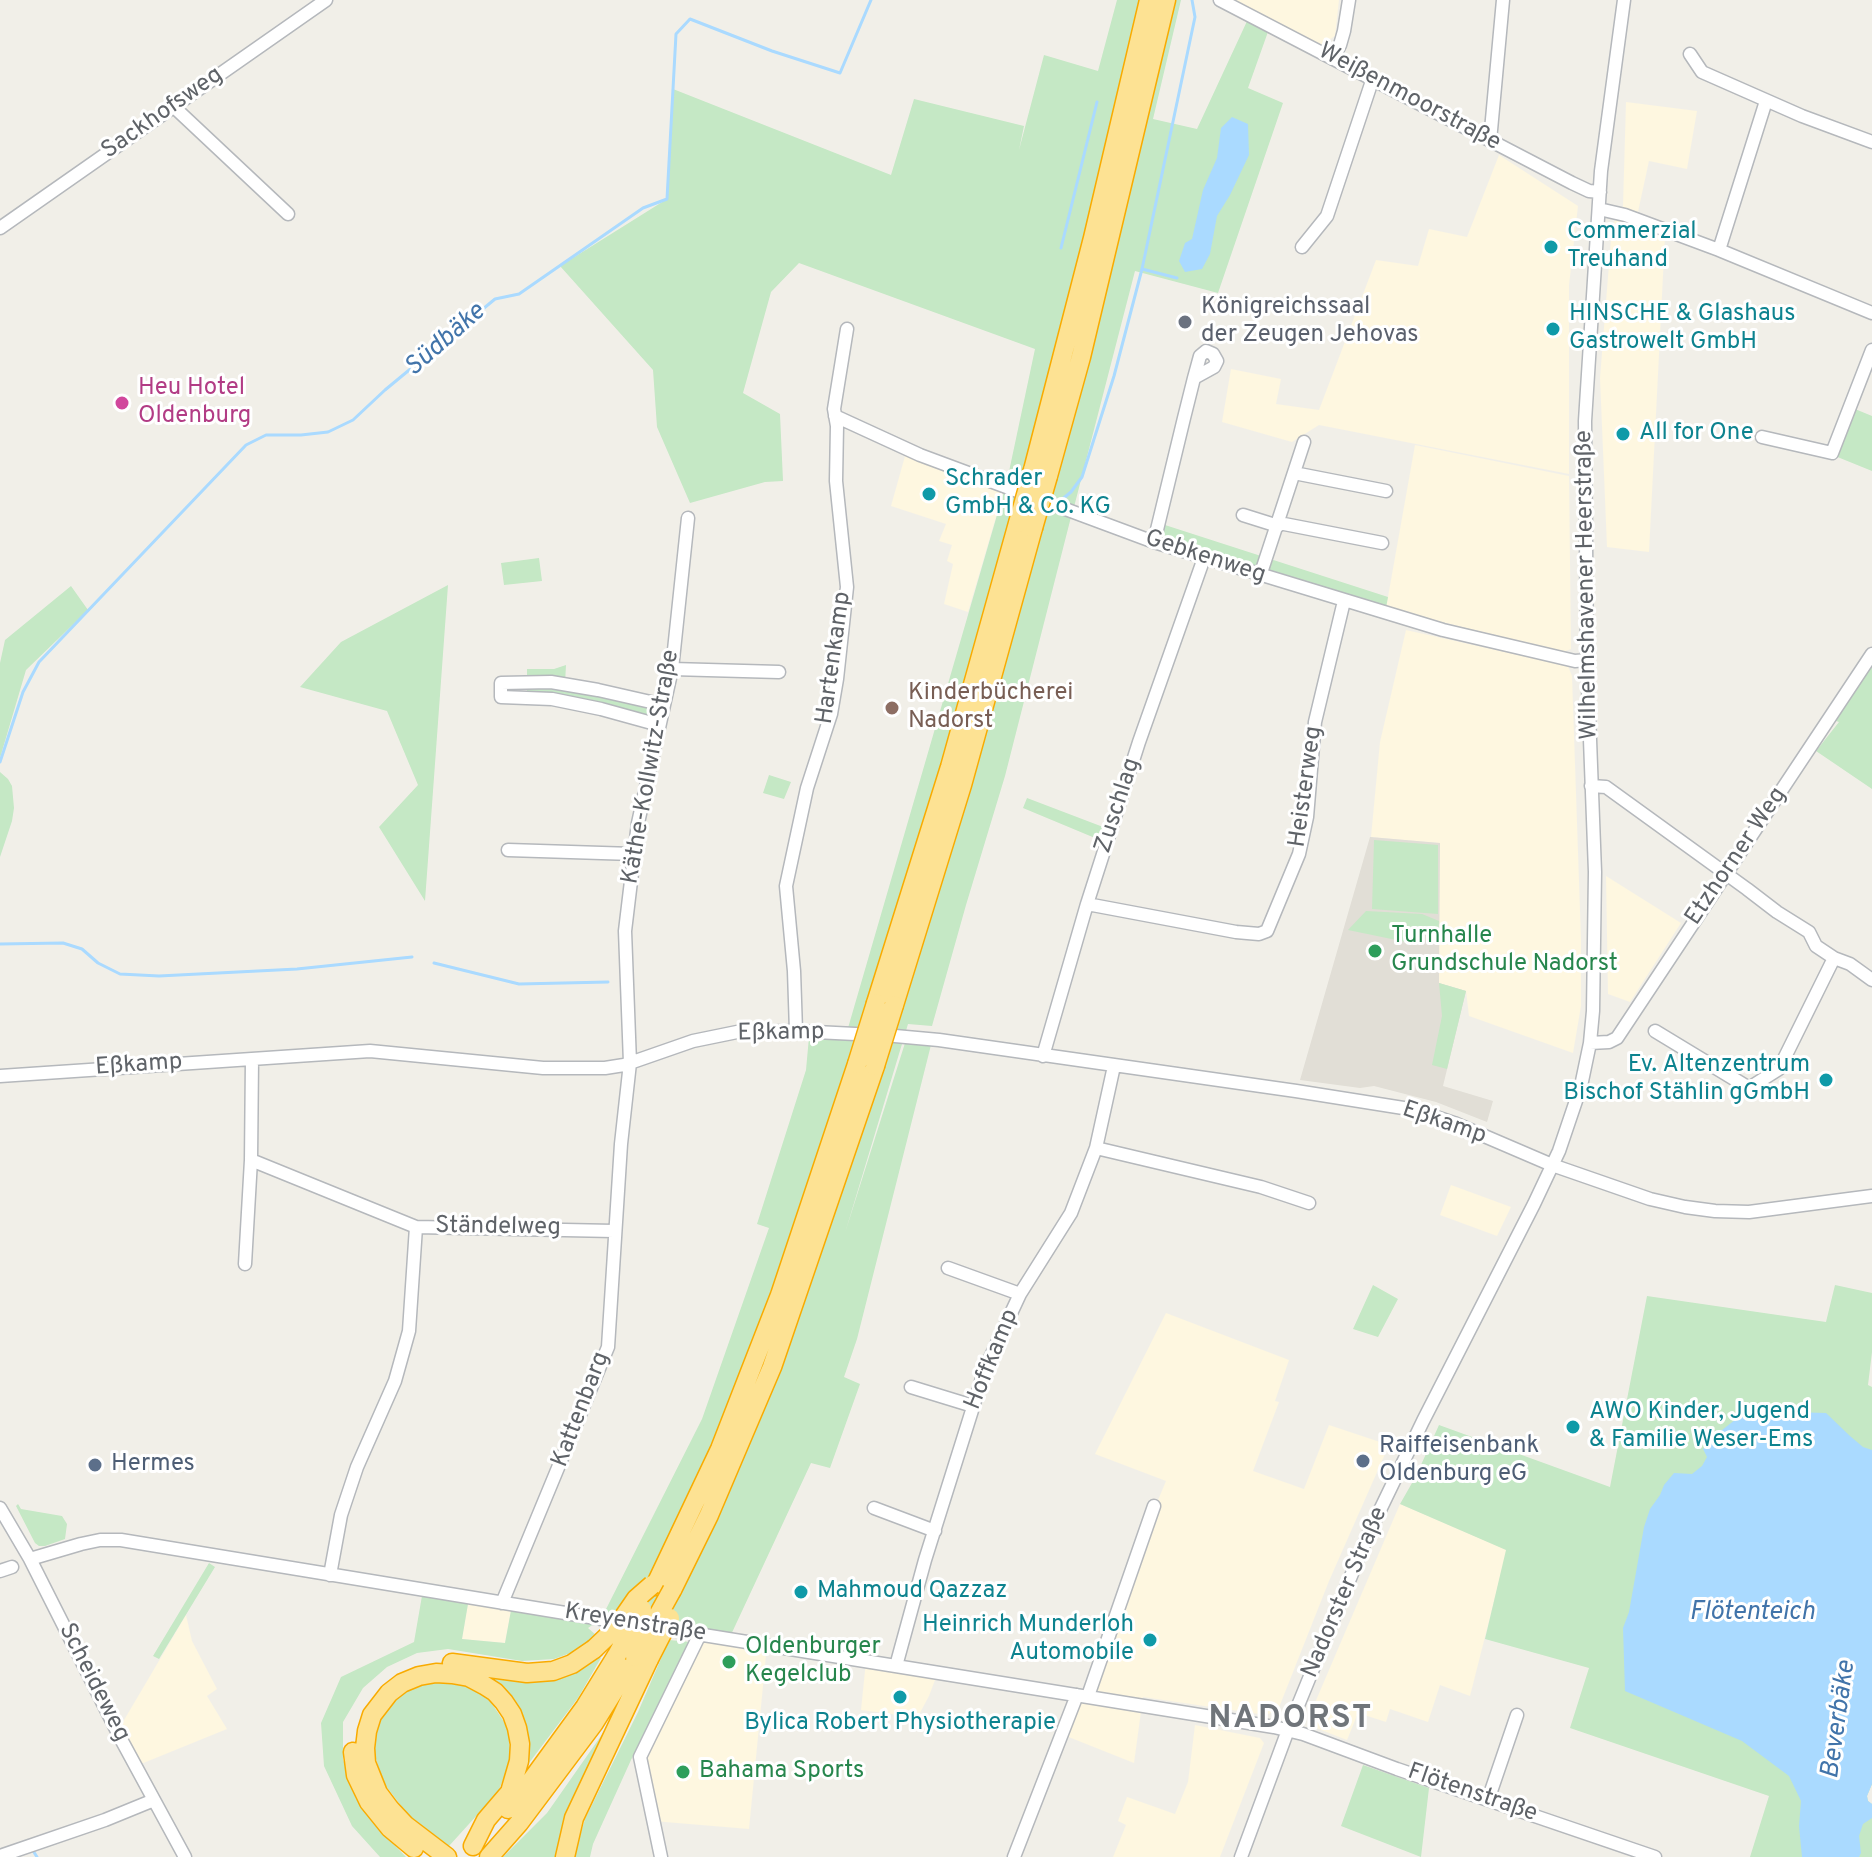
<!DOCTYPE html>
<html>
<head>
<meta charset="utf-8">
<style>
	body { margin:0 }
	canvas { display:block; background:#f1efe8 }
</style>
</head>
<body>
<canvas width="1872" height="1857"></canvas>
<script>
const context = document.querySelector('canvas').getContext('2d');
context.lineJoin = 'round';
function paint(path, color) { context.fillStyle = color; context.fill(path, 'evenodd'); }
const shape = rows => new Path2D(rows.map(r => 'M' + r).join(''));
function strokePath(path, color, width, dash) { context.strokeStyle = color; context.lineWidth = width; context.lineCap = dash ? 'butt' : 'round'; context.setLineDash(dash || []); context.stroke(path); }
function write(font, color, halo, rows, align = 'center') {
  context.font = font + ' Overpass,sans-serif'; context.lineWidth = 6; context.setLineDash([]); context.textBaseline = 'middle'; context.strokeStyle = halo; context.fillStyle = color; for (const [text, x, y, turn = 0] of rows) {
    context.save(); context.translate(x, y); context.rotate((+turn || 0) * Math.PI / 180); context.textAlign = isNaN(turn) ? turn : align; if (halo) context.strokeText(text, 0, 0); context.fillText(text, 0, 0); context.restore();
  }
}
paint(shape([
	[1229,0,1339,0,1335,36,1320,46],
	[1626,102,1697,111,1687,169,1649,161,1636,221,1665,236,1649,552,1607,547,1600,378,1612,226,1623,206],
	[1499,155,1578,206,1569,285,1569,474,1319,425,1292,442,1222,422,1231,369,1281,379,1276,404,1319,410,1376,260,1418,266,1429,229,1467,237],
	[1415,445,1569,476,1571,649,1563,652,1386,608],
	[907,449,1004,490,968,612,944,604,953,564,947,561,952,545,939,541,946,524,891,506],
	[1406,630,1568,666,1572,676,1581,940,1581,1006,1573,1053,1469,1016,1466,991,1439,983,1439,843,1371,837,1380,742],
	[1606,876,1681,923,1630,1002,1608,994],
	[1451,1185,1511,1207,1497,1236,1440,1215],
	[1166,1313,1289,1360,1275,1401,1279,1402,1253,1471,1304,1489,1329,1425,1389,1445,1329,1581,1278,1710,1268,1714,1259,1714,1143,1697,1134,1763,1061,1734,1077,1695,1087,1696,1146,1529,1166,1481,1095,1454],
	[1400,1504,1507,1550,1470,1696,1440,1685,1428,1722,1390,1709,1386,1722,1358,1713,1347,1740,1316,1728,1311,1712],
	[469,1598,512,1605,505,1643,462,1639],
	[186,1615,192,1641,217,1689,207,1696,227,1729,136,1766,117,1732],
	[700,1634,767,1645,749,1829,653,1821,640,1757],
	[866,1661,938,1672,929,1696,914,1724,892,1714,861,1710],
	[1195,1725,1260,1738,1264,1743,1220,1857,1113,1857,1126,1825,1118,1821,1127,1797,1175,1814,1188,1782]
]), '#fef7e0');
paint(shape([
	[1370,837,1440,843,1439,983,1466,991,1443,1086,1493,1101,1487,1122,1436,1102,1374,1086,1360,1088,1300,1080]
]), '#e1ded6');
paint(shape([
	[1117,0,1181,0,1153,119,1197,129,1248,19,1269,29,1248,88,1283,103,1218,293,1135,271,1074,507,1007,481,1035,349,799,263,771,292,743,393,780,414,783,481,765,482,690,503,657,427,653,370,560,266,667,199,673,89,891,175,914,99,1024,126,1019,150,1044,55,1098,71],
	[1855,409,1872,416,1872,471,1835,456],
	[1004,491,1071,517,1005,776,966,905,932,1026,908,1024,845,1233,905,1043,931,1045,857,1339,844,1377,860,1384,830,1468,811,1463,729,1639,601,1619,588,1628,596,1635,576,1651,554,1659,522,1661,448,1649,417,1653,387,1667,363,1688,343,1722,343,1759,356,1799,382,1832,406,1857,380,1857,352,1826,324,1766,321,1723,341,1677,414,1642,423,1590,469,1598,462,1639,505,1643,512,1605,601,1619,702,1419,769,1228,757,1224,806,1070,809,1037,848,1028],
	[1165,525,1388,597,1386,608,1161,540],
	[539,558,542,581,504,585,501,563],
	[448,585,425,901,379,827,418,785,387,711,300,687,341,642],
	[71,586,88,610,26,670,0,758,0,663,5,640],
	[566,665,565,684,664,705,659,725,527,698,527,669,554,669],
	[1872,665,1872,789,1816,751,1839,722,1833,720],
	[0,772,8,779,12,786,14,808,12,821,0,857],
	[769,775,791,782,784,799,763,793],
	[1027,798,1111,830,1107,843,1023,808],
	[1374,840,1438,845,1438,914,1372,909],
	[1366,911,1422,914,1439,921,1438,934,1428,943,1430,934,1409,930,1406,942,1348,930],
	[1439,983,1466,991,1447,1069,1432,1065,1442,1016],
	[1373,1285,1398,1299,1378,1337,1353,1329],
	[1835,1285,1872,1293,1872,1352,1868,1385,1872,1387,1872,1784,1867,1796,1868,1801,1872,1804,1872,1857,1750,1857,1769,1796,1570,1728,1589,1668,1485,1639,1506,1550,1400,1504,1416,1476,1439,1425,1610,1487,1647,1296,1826,1322],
	[18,1504,21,1509,62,1516,67,1524,65,1539,45,1546,39,1546,35,1543,16,1506],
	[209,1563,215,1567,159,1659,153,1656],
	[669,1640,690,1642,631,1760,593,1844,590,1857,574,1857,585,1819,638,1712],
	[599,1655,601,1658,578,1698,523,1771,526,1737,478,1672,513,1678],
	[428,1679,463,1682,489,1699,508,1728,511,1760,498,1792,449,1846,408,1815,383,1782,372,1745,376,1715,398,1692],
	[624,1703,560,1857,503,1857,547,1813],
	[1363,1765,1429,1788,1421,1857,1341,1826]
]), '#c5e8c5');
paint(shape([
	[1232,117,1248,124,1249,155,1230,195,1217,216,1210,254,1202,269,1185,272,1179,261,1185,243,1192,239,1203,190,1217,158,1221,128],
	[1767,1408,1792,1412,1826,1413,1850,1436,1863,1447,1872,1450,1872,1784,1867,1796,1868,1801,1872,1804,1872,1818,1863,1824,1859,1836,1861,1853,1859,1857,1802,1857,1799,1826,1801,1801,1789,1776,1742,1741,1625,1691,1623,1628,1629,1612,1644,1527,1650,1509,1660,1495,1664,1485,1674,1473,1692,1474,1702,1466,1707,1457,1703,1449,1712,1438,1745,1412]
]), '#aadaff');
strokePath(shape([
	[1061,248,1097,102],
	[1142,269,1177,278],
	[1060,501,1071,492,1082,477,1114,376,1142,269,1195,17,1192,0],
	[0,762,23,692,39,662,246,445,266,435,301,435,328,432,353,420,385,390,495,299,519,294,643,208,667,199,676,34,690,19,772,51,840,73,871,0],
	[0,944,63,943,82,949,98,963,120,974,159,976,297,969,412,957],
	[434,963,519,984,608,982],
	[32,1849,37,1857]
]), '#aadaff', 3);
const minor = shape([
	[1220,0,1572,183,1589,191,1600,192],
	[1690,54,1702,72,1802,116,1872,142],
	[1333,59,1340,45,1344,31,1349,0],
	[174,107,288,214],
	[1490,141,1503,0],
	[1599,209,1625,215,1719,250,1872,313],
	[0,228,326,0],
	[1302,247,1327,216,1372,81],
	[1719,250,1766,101],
	[835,416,920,455,1154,542,1443,630,1575,661,1587,660],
	[1762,437,1832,453,1872,350],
	[1294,473,1386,491],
	[1243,515,1278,526],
	[1279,523,1382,543],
	[1154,542,1184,418,1194,378,1200,356,1206,351,1213,354,1217,361,1214,367,1194,378],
	[1260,576,1304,442],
	[672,669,779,672],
	[659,725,601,709,552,699,501,697,501,683,551,682,598,690,664,705],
	[1591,786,1606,787,1747,889,1777,912,1809,932,1816,946,1834,958,1850,964,1872,980],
	[508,850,633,854],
	[1087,904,1236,932,1259,934,1267,931,1299,854,1307,817,1315,722,1344,601],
	[796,1031,794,971,786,886,807,788,831,714,837,679,847,587,836,481,837,426,834,409,847,329],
	[1655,1031,1749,1088,1779,1069,1834,958],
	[1590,1043,1609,1042,1617,1038,1872,654],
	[1043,1056,1087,904,1139,742,1204,558],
	[0,1076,370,1051,543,1068,605,1068,624,1065,693,1041,737,1032,796,1031,895,1036,939,1040,1296,1091,1416,1110,1454,1123,1552,1165,1650,1199,1685,1207,1715,1211,1749,1212,1872,1196],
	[1096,1148,1261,1187,1309,1203],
	[251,1160,416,1227,614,1231],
	[245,1264,251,1160,252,1059],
	[948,1268,1020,1294],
	[911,1387,973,1406],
	[0,1508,30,1559,122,1741,185,1857],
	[874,1508,935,1531],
	[30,1559,81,1544,100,1540,121,1540,626,1623],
	[0,1571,12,1567],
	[330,1575,341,1515,357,1467,395,1381,409,1331,416,1227],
	[502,1603,608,1347,621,1144,630,1063,625,931,638,823,672,669,688,518],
	[660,1628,1274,1727,1303,1734,1397,1769,1655,1857],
	[896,1666,925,1560,985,1369,1020,1294,1071,1213,1096,1148,1114,1066],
	[1088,1696,1154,1506],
	[1488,1800,1517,1715],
	[0,1856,105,1820,154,1800],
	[661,1857,640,1757,700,1634],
	[1014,1857,1077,1695],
	[1241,1857,1288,1730,1367,1537,1423,1421,1534,1204,1559,1151,1581,1086,1590,1043,1593,1011,1595,872,1587,660,1585,421,1601,171,1624,0]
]);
const highway = shape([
	[1033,470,1093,238,1149,0],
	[1048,476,1081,357,1166,0],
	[876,1003,950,767,1018,523],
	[894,1005,962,785,1033,528],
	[655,1586,720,1449,780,1295,857,1064],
	[672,1590,709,1515,772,1367,875,1066],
	[452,1663,527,1673,553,1671,572,1664,594,1649],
	[353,1752,356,1775,369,1802,390,1828,414,1848],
	[508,1809,523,1792,585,1707,617,1655],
	[447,1857,405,1825,390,1809,378,1793,366,1763,365,1748,367,1731,372,1715,389,1693,402,1683,419,1676,436,1673,452,1674,469,1677,484,1685,495,1692,504,1702,512,1714,517,1728,520,1744,519,1761,510,1792,486,1820,473,1846],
	[489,1857,519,1823,594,1723,635,1657],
	[565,1857,574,1818,649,1659]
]);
strokePath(minor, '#b5b8bc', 15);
strokePath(highway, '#f9ab00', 21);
strokePath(minor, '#fff', 12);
strokePath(highway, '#fde293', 18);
const highwayBridge = shape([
	[1018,523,1033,470],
	[1033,528,1048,476],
	[857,1064,876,1003],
	[875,1066,894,1005],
	[594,1649,616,1628,636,1599,652,1585],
	[617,1655,642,1609],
	[635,1657,672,1590],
	[649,1659,670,1618]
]);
strokePath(highwayBridge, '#f9ab00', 21, []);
strokePath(highwayBridge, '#fde293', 18);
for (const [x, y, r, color] of [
	[1551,247,8,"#0f9aa8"],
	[1185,322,8,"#6b7280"],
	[1553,329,8,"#0f9aa8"],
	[122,403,8,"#d1479c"],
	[1623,434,8,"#0f9aa8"],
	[929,494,8,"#0f9aa8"],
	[892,708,8,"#8d6e63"],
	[1375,951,8,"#2e9e5b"],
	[1826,1080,8,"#0f9aa8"],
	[1573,1427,8,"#0f9aa8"],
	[1363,1461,8,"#5c6f8a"],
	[95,1465,8,"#5c6f8a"],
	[801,1592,8,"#0f9aa8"],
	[1150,1640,8,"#0f9aa8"],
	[729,1662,8,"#2e9e5b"],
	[900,1697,8,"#0f9aa8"],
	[683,1772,8,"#2e9e5b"]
]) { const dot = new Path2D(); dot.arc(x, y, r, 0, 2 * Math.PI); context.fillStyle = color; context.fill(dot); strokePath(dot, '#fff', 3); }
write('24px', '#5f6368', '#fff', [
	["Weißenmoorstraße",1409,98,28],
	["Sackhofsweg",163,114,-35],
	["Gebkenweg",1205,558,18],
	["Wilhelmshavener Heerstraße",1588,585,-91],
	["Hartenkamp",835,658,-82],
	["Käthe-Kollwitz-Straße",652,767,-80],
	["Heisterweg",1307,787,-82],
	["Zuschlag",1119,806,-72],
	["Etzhorner Weg",1737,857,-56],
	["Eßkamp",781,1034,-1],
	["Eßkamp",139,1066,-4],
	["Eßkamp",1444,1124,19],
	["Ständelweg",498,1228,1],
	["Hoffkamp",993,1360,-68],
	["Kattenbarg",582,1410,-69],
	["Nadorster Straße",1346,1593,-67],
	["Kreyenstraße",635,1624,9],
	["Scheideweg",93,1683,63],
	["Flötenstraße",1472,1794,19]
]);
write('24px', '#0d838f', '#fff', [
	["Commerzial",1567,233],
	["Treuhand",1567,261],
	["HINSCHE & Glashaus",1569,315],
	["Gastrowelt GmbH",1569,343],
	["All for One",1639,434],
	["Schrader",945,480],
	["GmbH & Co. KG",945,508],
	["Ev. Altenzentrum",1810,1066,"right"],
	["Bischof Stählin gGmbH",1810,1094,"right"],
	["AWO Kinder, Jugend",1589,1413],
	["& Familie Weser-Ems",1589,1441],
	["Mahmoud Qazzaz",817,1592],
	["Heinrich Munderloh",1134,1626,"right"],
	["Automobile",1134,1654,"right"],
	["Bylica Robert Physiotherapie",900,1724,"center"]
], 'left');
write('24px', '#5b616d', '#fff', [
	["Königreichssaal",1201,308],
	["der Zeugen Jehovas",1201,336]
], 'left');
write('24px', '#b23c85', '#fff', [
	["Heu Hotel",138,389],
	["Oldenburg",138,417]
], 'left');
write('24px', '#785e54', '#fff', [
	["Kinderbücherei",908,694],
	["Nadorst",908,722]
], 'left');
write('24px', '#27864d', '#fff', [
	["Turnhalle",1391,937],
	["Grundschule Nadorst",1391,965],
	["Oldenburger",745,1648],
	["Kegelclub",745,1676],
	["Bahama Sports",699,1772]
], 'left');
write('24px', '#4e5e75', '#fff', [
	["Raiffeisenbank",1379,1447],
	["Oldenburg eG",1379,1475],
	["Hermes",111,1465]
], 'left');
write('italic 26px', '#4174aa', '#fff', [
	["Südbäke",446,341,-41],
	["Flötenteich",1752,1614],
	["Beverbäke",1840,1720,-82]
]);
context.letterSpacing = '2px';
write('bold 32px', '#70757a', '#fff', [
	["NADORST",1291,1721]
]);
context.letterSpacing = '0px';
</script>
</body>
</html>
